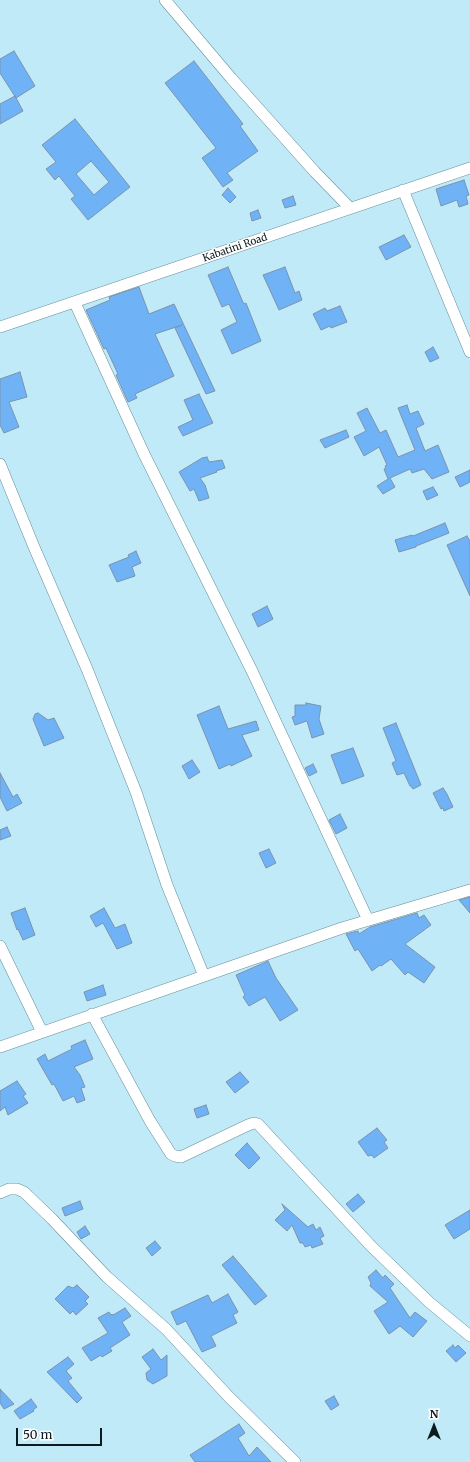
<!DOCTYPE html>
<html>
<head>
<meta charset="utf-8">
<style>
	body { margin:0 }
	#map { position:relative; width:470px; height:1462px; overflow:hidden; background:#c1eaf8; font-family:Merriweather,serif }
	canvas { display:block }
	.north { position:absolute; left:414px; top:1406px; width:40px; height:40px; -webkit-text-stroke:3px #fff; paint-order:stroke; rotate:0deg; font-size:11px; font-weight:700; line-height:16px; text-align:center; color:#0b1b1f }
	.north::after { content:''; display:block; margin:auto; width:14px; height:18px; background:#0b1b1f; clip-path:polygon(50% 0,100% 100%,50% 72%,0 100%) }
	.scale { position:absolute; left:16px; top:1428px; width:86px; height:18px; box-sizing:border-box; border:2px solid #0b1b1f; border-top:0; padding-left:5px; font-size:12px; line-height:14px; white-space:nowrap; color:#0b1b1f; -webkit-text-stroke:3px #fff; paint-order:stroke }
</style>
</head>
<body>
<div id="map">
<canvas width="470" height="1462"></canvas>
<div class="north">N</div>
<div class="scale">50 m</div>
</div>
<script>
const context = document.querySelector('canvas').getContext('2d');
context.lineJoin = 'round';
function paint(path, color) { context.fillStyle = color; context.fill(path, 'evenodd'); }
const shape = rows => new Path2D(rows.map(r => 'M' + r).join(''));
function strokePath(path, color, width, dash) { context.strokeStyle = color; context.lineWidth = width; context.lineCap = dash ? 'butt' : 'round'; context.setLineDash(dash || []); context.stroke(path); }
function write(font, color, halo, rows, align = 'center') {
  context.font = font + ' Merriweather,serif'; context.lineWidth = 3; context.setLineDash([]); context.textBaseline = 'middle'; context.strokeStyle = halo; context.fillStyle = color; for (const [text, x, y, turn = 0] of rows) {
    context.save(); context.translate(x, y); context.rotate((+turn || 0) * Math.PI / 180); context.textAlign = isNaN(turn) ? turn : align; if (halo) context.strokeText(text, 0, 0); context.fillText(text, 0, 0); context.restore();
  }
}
const building = shape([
	[14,51,35,86,16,98,0,73,0,59,14,51],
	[194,61,243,124,240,126,258,151,227,173,233,180,223,187,202,158,216,148,165,83,194,61],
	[15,96,23,111,0,124,0,104,15,96],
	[75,119,130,187,88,220,71,199,75,196,59,176,55,180,46,169,56,162,42,145,75,119],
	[91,161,109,182,94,195,76,174,91,161],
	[464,180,469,195,466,196,468,204,459,207,457,200,441,206,436,189,464,180],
	[228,188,236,197,230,203,222,195,228,188],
	[293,196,296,205,285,208,282,200,293,196],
	[258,210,261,218,252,221,250,213,258,210],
	[404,235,411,247,386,260,379,247,404,235],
	[228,267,242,300,244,304,246,303,261,341,232,354,221,330,237,322,229,304,222,307,208,275,228,267],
	[285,267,295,293,299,291,302,300,279,310,263,275,285,267],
	[139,287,149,314,174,304,215,391,206,394,175,328,182,325,155,334,174,376,135,394,137,398,128,402,116,375,118,374,106,348,104,349,86,310,110,300,109,297,139,287],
	[340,306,347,322,331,328,330,326,321,330,313,314,325,308,327,311,340,306],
	[433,347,439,358,430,362,425,352,433,347],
	[20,372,27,397,9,402,19,427,4,433,0,425,0,379,20,372],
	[199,394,213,423,183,436,178,427,193,420,184,400,199,394],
	[407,405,410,414,418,411,424,424,416,428,425,451,438,445,449,472,432,479,424,469,412,473,410,469,390,478,395,487,383,494,377,486,388,479,384,469,386,468,385,466,387,465,379,447,364,456,354,437,366,431,357,413,367,408,380,433,386,430,398,457,415,450,398,408,407,405],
	[346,430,349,437,325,448,320,440,346,430],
	[207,457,209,462,222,460,225,468,216,471,217,472,200,478,205,485,209,498,199,501,194,489,190,491,179,472,202,458,207,457],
	[470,470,470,482,460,487,455,477,470,470],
	[433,487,438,495,427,500,423,491,433,487],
	[445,523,449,533,416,546,416,547,399,552,395,540,412,535,413,536,445,523],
	[467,536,470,541,470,596,447,545,467,536],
	[136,551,141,563,132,567,135,576,117,582,109,565,129,557,128,555,136,551],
	[267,606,273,619,258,627,252,614,267,606],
	[306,703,321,706,319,719,324,734,312,738,307,721,295,725,292,717,295,716,295,705,306,705,306,703],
	[219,706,228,729,256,721,259,730,242,735,252,756,231,766,230,764,219,769,197,715,219,706],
	[38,713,48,720,54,718,64,738,44,746,33,719,35,714,38,713],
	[396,723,421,785,413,789,411,786,410,786,404,773,397,775,392,763,396,761,383,728,396,723],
	[353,748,364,776,342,784,331,755,353,748],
	[192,760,200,772,189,779,182,766,192,760],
	[313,764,317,772,309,776,305,768,313,764],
	[0,773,13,797,17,794,22,803,7,811,0,797,0,773],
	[443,788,447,794,453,807,444,811,443,808,441,809,433,793,443,788],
	[340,814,347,828,336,834,329,820,340,814],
	[7,827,11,836,0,840,0,830,7,827],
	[269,849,276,863,266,868,259,853,269,849],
	[470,897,470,913,459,900,470,897],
	[25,908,35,935,23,940,18,929,17,930,11,913,25,908],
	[104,908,115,928,125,924,132,943,117,949,103,923,96,927,90,916,104,908],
	[417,913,419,918,424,915,431,925,405,944,435,967,424,983,408,972,405,975,391,959,381,966,380,965,372,971,358,949,355,951,346,934,358,931,359,934,370,927,417,913],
	[268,961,276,978,298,1010,280,1021,265,997,249,1006,243,997,245,995,236,975,268,961],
	[103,985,106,995,87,1001,84,992,103,985],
	[85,1040,93,1059,74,1067,80,1075,85,1087,81,1088,85,1100,77,1103,74,1096,63,1101,54,1084,52,1085,37,1059,45,1054,48,1061,72,1049,71,1046,85,1040],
	[240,1072,249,1082,235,1093,226,1082,240,1072],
	[17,1081,26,1094,23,1096,28,1103,8,1115,5,1107,0,1111,0,1091,17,1081],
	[206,1105,209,1114,197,1118,194,1109,206,1105],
	[377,1128,387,1140,384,1142,388,1148,374,1158,372,1155,368,1156,358,1142,377,1128],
	[247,1143,260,1158,249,1169,235,1155,247,1143],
	[358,1194,365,1202,353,1212,346,1204,358,1194],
	[80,1201,83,1209,65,1216,62,1208,80,1201],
	[282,1204,308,1227,313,1224,316,1230,320,1227,324,1236,320,1238,323,1244,312,1248,311,1245,305,1247,303,1243,300,1243,292,1225,287,1231,275,1220,285,1210,282,1204],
	[470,1210,470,1229,454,1239,445,1225,470,1210],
	[85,1226,90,1234,81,1239,77,1232,85,1226],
	[155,1241,161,1248,152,1256,146,1248,155,1241],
	[233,1256,267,1296,255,1305,222,1265,233,1256],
	[376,1270,383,1278,385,1275,394,1284,390,1288,410,1318,415,1312,427,1321,413,1337,400,1326,389,1334,374,1311,388,1302,370,1286,371,1283,368,1277,376,1270],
	[77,1285,89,1297,85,1301,88,1304,76,1315,73,1311,70,1314,55,1299,68,1286,73,1288,77,1285],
	[228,1294,238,1312,233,1315,237,1323,211,1336,216,1346,202,1352,186,1321,177,1325,171,1312,208,1295,212,1303,228,1294],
	[125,1308,131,1316,122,1322,130,1335,110,1348,112,1351,102,1357,101,1355,91,1361,82,1348,108,1333,98,1318,109,1312,111,1315,112,1314,113,1315,125,1308],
	[453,1345,455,1348,458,1345,466,1353,456,1362,446,1351,453,1345],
	[153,1349,161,1360,167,1355,167,1376,153,1384,147,1380,146,1373,151,1369,142,1357,153,1349],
	[68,1357,74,1364,66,1371,72,1378,68,1381,82,1398,77,1403,47,1372,68,1357],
	[0,1389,14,1404,4,1409,0,1403,0,1389],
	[334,1396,339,1405,331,1410,325,1401,334,1396],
	[31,1399,37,1407,33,1410,34,1411,20,1419,14,1411,31,1399],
	[239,1424,245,1433,238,1438,249,1456,257,1447,271,1462,195,1462,190,1455,239,1424]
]);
paint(building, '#6fb2f5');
strokePath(building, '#7b93ad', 1);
const minor = shape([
	[165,0,231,78,315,172,350,208],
	[403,190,470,352],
	[75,303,144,454,252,671,368,920],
	[0,327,470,168],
	[0,464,34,547,87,669,136,792,167,885,204,976],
	[0,946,42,1032],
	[92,1014,150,1121,171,1154,175,1156,181,1157,248,1125,254,1123,258,1124,371,1246,429,1302,470,1336],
	[0,1047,342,928,470,890],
	[0,1193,9,1189,17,1189,24,1192,52,1219,107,1277,166,1329,228,1396,295,1462]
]);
strokePath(minor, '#668d99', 12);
strokePath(minor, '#fff', 11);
write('10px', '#0b1b1f', '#fff', [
	["Kabatini Road",235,248,-19]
]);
</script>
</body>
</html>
